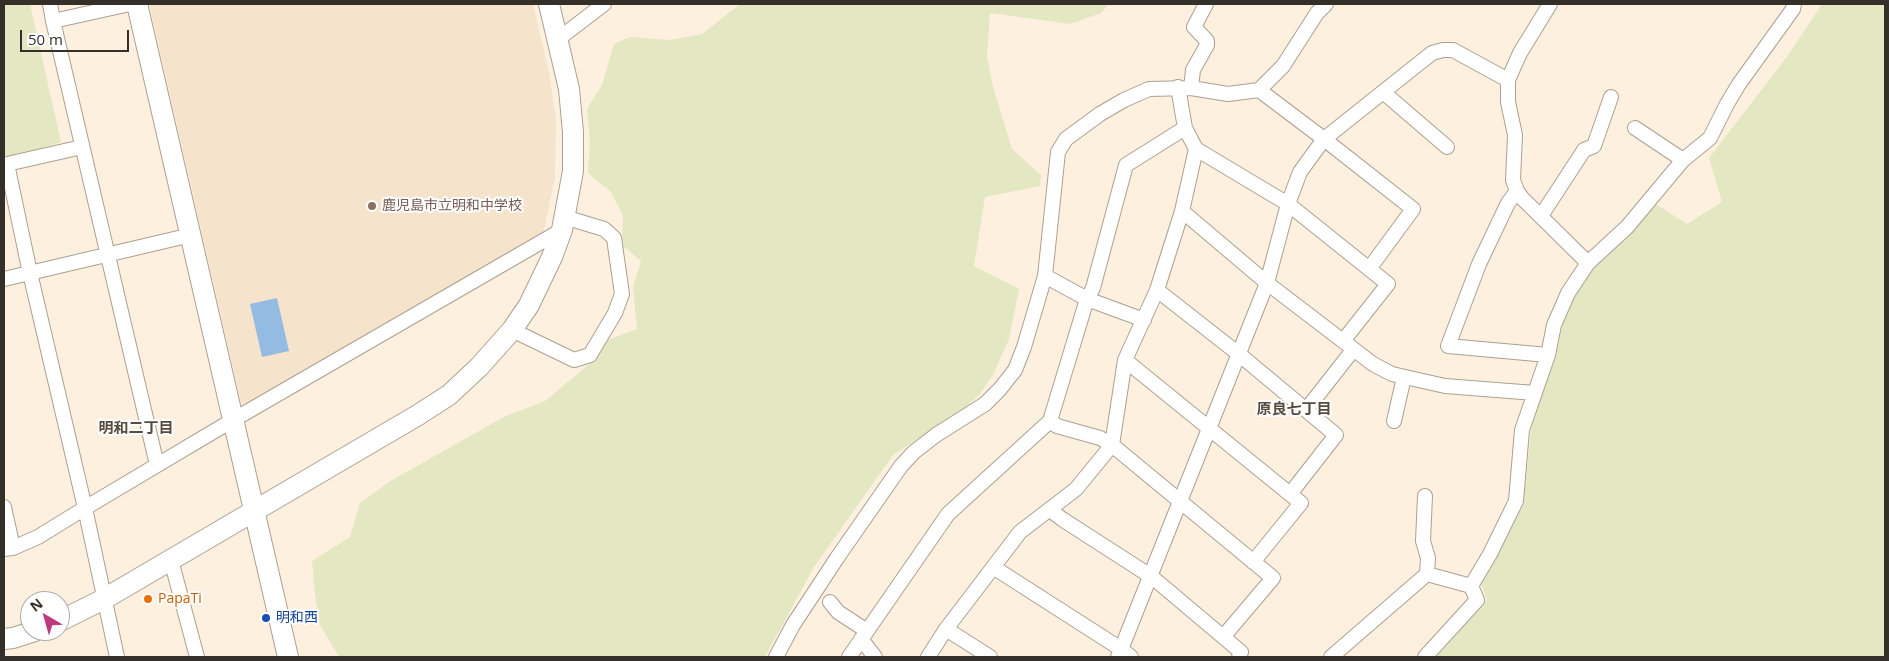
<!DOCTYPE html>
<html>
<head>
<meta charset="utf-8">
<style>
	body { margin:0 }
	#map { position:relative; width:1889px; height:661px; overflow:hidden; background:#fdf0df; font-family:"Open Sans",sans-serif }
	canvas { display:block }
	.frame { position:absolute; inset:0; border:5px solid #342f29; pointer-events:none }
	.north { position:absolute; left:20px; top:591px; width:50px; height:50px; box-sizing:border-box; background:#fff; border:1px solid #aeaca9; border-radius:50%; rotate:322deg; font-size:14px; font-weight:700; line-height:20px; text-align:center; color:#342f29 }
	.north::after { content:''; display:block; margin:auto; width:18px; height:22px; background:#bf3a7d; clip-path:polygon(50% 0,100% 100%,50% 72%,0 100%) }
	.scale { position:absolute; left:20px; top:30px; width:109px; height:22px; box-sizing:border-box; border:2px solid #342f29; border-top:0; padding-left:6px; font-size:15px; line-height:18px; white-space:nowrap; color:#342f29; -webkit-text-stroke:4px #fff; paint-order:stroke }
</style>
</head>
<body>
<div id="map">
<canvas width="1889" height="661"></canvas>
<div class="frame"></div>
<div class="north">N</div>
<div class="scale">50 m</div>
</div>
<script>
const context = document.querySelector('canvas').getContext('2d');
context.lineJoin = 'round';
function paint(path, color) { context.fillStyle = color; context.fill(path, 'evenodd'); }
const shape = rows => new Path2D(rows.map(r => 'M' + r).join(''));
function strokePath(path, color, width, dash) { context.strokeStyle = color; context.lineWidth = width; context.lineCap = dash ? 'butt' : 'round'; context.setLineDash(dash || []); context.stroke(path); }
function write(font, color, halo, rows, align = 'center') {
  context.font = font + ' "Open Sans","Noto Sans JP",sans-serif'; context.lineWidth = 4; context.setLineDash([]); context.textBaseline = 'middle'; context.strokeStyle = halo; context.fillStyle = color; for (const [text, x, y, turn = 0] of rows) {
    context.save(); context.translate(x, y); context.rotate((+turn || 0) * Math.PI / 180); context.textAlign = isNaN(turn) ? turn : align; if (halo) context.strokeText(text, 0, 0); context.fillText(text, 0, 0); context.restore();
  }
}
paint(shape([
	[149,4,533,4,550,77,556,119,555,178,543,234,249,405,241,402]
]), '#f5e3cc');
paint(shape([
	[4,4,30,4,61,142,4,160],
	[740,4,1109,4,1101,13,1070,24,990,13,987,57,993,87,1012,149,1041,175,1040,186,985,197,974,266,1019,289,1009,339,993,375,979,395,964,409,893,455,814,567,765,657,339,657,320,625,315,595,312,561,350,537,360,503,392,480,504,417,545,401,594,360,605,341,637,329,633,287,641,261,622,245,623,215,611,192,588,173,590,143,587,109,602,85,614,44,630,37,670,40,702,34],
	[1822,4,1885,4,1885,657,1432,657,1458,627,1487,600,1481,584,1523,506,1532,423,1556,355,1564,320,1575,292,1599,260,1654,203,1687,224,1722,202,1709,158,1786,58]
]), '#e3e8c2');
paint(shape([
	[277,298,289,351,262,357,250,304]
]), '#94bbe2');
const street = shape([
	[50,4,53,21],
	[130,4,53,21,157,465],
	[1550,4,1520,53,1508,80,1508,102,1515,135,1513,180,1517,191,1522,198,1588,263],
	[557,40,604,4],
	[1191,88,1193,70,1207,45,1207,41,1194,27,1206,4],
	[1259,90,1324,139,1413,209,1369,269],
	[1383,92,1447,147],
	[1635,128,1683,160],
	[82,147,7,164,30,273,85,508,117,657],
	[1196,149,1288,204,1388,284,1343,341],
	[1517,191,1508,203,1479,264,1448,346,1548,355],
	[1182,211,1267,283,1373,364,1392,374,1445,386,1535,393],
	[1541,216,1584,150,1594,146,1611,97],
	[1045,276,1087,299,1144,320],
	[4,279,191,235],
	[1157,290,1240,355,1336,435,1290,494],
	[512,330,574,360,590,355,615,313,622,294,614,238,604,229,564,217],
	[1125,360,1301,503,1253,562],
	[1306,410,1353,350],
	[1050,421,1057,426,1100,438,1112,445,1273,578,1223,637],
	[1394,421,1404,377],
	[1425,496,1423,541,1428,558,1427,574],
	[4,507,13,548],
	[1050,510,1062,519,1152,577,1241,652,1239,657],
	[4,549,13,548,38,537,85,508,233,420,562,230],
	[171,560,197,657],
	[993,567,1121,649,1131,657],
	[1471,586,1490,554,1516,501,1522,430,1548,355,1554,325,1568,293,1588,263,1627,227,1683,160,1710,138,1727,104,1739,84,1793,9,1794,4],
	[830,602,838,612,867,631],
	[946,629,990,657],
	[861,639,875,657],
	[776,657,793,625,837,558,901,466,914,452,936,435,985,404,1000,389,1015,370,1024,347,1045,276,1058,152,1066,139,1100,114,1124,100,1149,89,1191,88,1228,94,1259,90,1283,66,1317,13,1326,4],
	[849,657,948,514,1050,421,1087,299,1093,288,1126,165,1185,128],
	[928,657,946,629,1020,532,1076,489,1112,445,1125,360,1157,290,1182,211,1196,149,1185,128,1178,87],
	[1118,657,1267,283,1288,204,1300,172,1324,139,1432,53,1443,50,1453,50,1508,80],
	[1331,657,1427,574,1471,586,1477,600,1425,657]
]);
const secondary = shape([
	[137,4,288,657],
	[60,621,104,599,418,415,449,395,479,367,512,330,529,305,552,257,562,230,573,171,573,132,569,89,549,4],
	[4,639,13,638,35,631]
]);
strokePath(street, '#aca091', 16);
strokePath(secondary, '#aca091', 22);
strokePath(street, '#fff', 14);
strokePath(secondary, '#fff', 20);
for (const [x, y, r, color] of [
	[372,206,5,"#8d6e63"],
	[148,599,5,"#e8710a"],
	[266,618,5,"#1a4fb4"]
]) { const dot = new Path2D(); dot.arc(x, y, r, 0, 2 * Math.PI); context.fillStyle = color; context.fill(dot); strokePath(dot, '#fff', 2); }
write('14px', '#785e54', '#fff', [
	["鹿児島市立明和中学校",382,206]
], 'left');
write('14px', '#c56008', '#fff', [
	["PapaTi",158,599]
], 'left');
write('14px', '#164399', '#fff', [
	["明和西",276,618]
], 'left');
write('bold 15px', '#574c3e', '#fff', [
	["原良七丁目",1294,410],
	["明和二丁目",136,429]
]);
</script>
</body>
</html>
